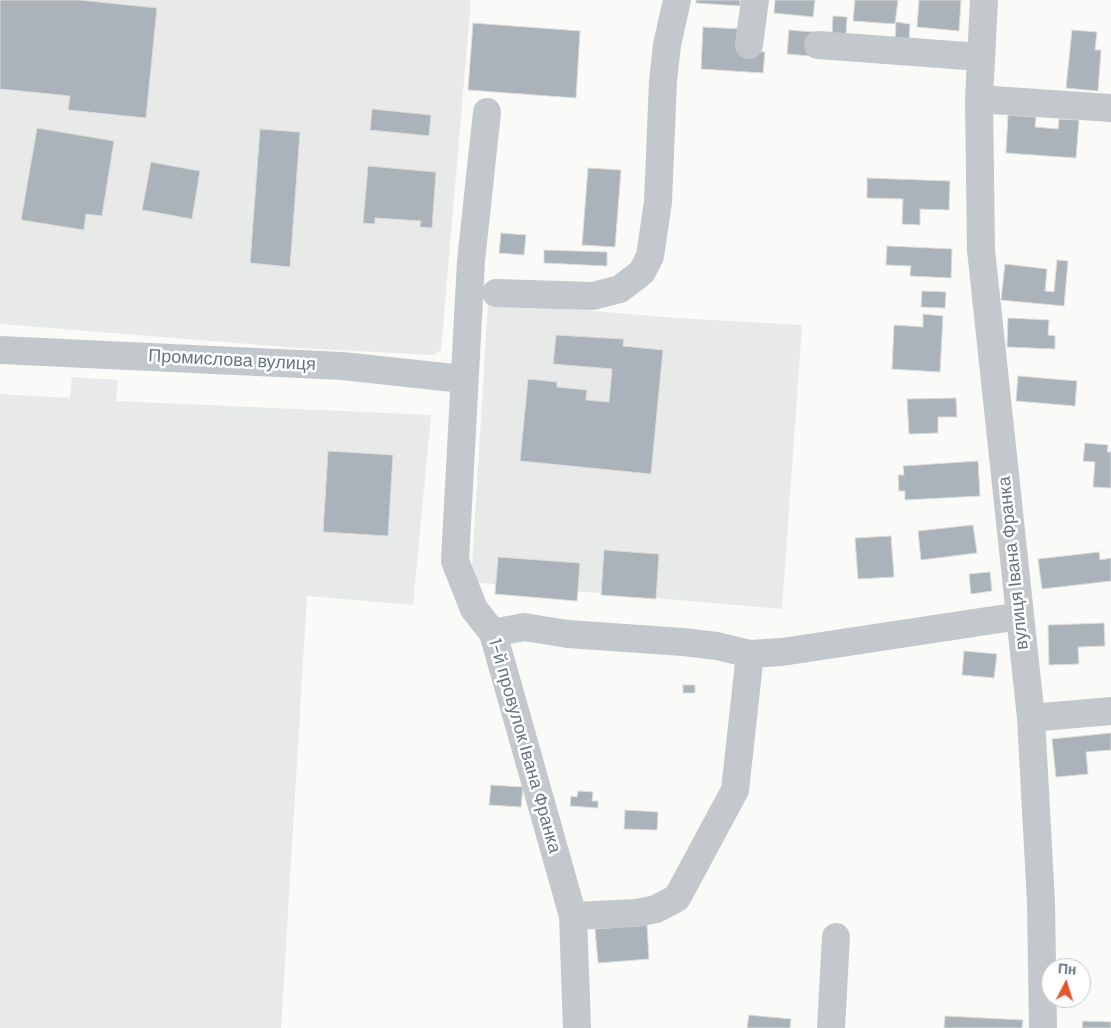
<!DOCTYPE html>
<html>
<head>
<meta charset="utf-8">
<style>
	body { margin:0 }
	#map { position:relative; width:1111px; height:1028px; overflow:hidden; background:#fafaf8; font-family:"DM Sans",sans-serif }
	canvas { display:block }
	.north { position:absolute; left:1041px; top:958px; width:50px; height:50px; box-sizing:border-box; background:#fff; border:1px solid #c1c8cd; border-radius:50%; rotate:5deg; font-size:14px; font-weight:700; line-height:20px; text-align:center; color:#657683 }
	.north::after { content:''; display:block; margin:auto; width:18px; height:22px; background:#e4572e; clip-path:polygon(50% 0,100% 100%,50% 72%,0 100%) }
</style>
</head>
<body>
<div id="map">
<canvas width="1111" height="1028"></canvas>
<div class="north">Пн</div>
</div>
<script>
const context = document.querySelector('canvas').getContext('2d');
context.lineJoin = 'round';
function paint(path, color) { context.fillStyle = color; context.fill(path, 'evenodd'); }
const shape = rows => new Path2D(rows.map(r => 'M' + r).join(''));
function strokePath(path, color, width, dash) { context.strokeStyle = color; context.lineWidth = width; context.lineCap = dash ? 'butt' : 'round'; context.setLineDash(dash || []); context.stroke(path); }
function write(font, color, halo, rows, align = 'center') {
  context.font = font + ' "DM Sans",sans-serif'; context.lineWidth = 5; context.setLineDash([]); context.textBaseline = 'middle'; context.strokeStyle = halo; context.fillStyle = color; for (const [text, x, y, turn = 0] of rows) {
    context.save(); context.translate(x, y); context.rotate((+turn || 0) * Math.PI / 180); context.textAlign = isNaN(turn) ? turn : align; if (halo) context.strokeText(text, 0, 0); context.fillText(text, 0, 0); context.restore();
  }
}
paint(shape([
	[0,0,471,0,441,350,433,355,299,348,0,324],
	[488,302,676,318,802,325,782,609,471,582],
	[72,377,118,380,116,401,431,415,413,605,307,596,281,1028,0,1028,0,394,70,398]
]), '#e8e9e9');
const building = shape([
	[0,0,79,0,157,8,146,118,68,110,70,96,0,89,0,0],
	[696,0,740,0,740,6,696,3,696,0],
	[775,0,815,0,813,17,774,13,775,0],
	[855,0,898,0,895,24,853,21,855,0],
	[919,0,961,0,959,31,917,27,919,0],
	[833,16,847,17,846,36,832,35,833,16],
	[896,22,910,24,909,42,895,41,896,22],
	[473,23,580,31,576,98,468,90,473,23],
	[703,27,741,29,740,50,765,52,763,73,701,69,703,27],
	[789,30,813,32,810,56,787,54,789,30],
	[1072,30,1097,32,1095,50,1101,50,1098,91,1066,88,1072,30],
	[372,109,431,115,429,136,370,130,372,109],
	[1008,115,1036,117,1035,127,1058,129,1059,119,1079,120,1076,158,1006,153,1008,115],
	[37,128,114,141,102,216,86,214,84,230,21,220,37,128],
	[260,129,300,132,290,267,250,263,260,129],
	[151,162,200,171,192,219,142,210,151,162],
	[368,166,436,172,432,228,420,227,421,221,375,218,375,224,363,223,368,166],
	[588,168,621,170,615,247,582,245,588,168],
	[867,178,950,181,949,210,920,209,920,225,902,224,903,199,867,198,867,178],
	[501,233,526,235,524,255,499,253,501,233],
	[887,246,952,249,951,278,910,276,911,266,886,265,887,246],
	[544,250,607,252,607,266,544,263,544,250],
	[1057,260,1068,261,1064,306,1001,300,1005,264,1047,269,1045,291,1054,292,1057,260],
	[922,291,946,292,945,308,921,307,922,291],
	[923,314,943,316,940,372,892,369,894,325,923,327,923,314],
	[1008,318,1049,320,1048,335,1055,336,1055,349,1007,347,1008,318],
	[556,335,624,339,623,346,663,350,651,474,520,461,528,379,557,382,557,387,587,390,586,400,609,402,612,369,553,364,556,335],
	[1018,376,1077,381,1075,406,1016,401,1018,376],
	[956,398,957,417,938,417,938,433,909,434,907,399,956,398],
	[1085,443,1108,445,1107,452,1111,452,1111,488,1093,487,1095,462,1083,461,1085,443],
	[328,451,393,455,388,536,323,532,328,451],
	[978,461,980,496,905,500,905,491,899,491,898,475,904,475,903,466,978,461],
	[973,525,977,553,921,560,918,531,973,525],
	[891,536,894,577,858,579,855,538,891,536],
	[604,550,659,554,656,599,601,595,604,550],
	[1099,552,1100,560,1111,558,1111,581,1042,589,1038,559,1099,552],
	[498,557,580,563,577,601,495,594,498,557],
	[990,572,992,591,971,594,969,574,990,572],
	[1104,623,1105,646,1078,647,1079,664,1049,665,1048,625,1104,623],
	[964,651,997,654,994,678,962,675,964,651],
	[683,685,695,685,695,693,683,693,683,685],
	[1111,733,1111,750,1086,752,1088,774,1056,777,1052,739,1111,733],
	[491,785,523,787,521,807,489,805,491,785],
	[578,791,593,792,592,801,598,801,598,808,570,806,571,796,577,797,578,791],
	[625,810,658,812,657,830,624,829,625,810],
	[647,925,649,959,598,963,595,929,647,925],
	[749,1015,791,1019,790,1028,747,1028,749,1015],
	[945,1016,1023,1020,1022,1028,944,1028,945,1016],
	[1083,1021,1111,1022,1111,1028,1082,1028,1083,1021]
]);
paint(building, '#aab3b9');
strokePath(building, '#dcdcda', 1);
strokePath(shape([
	[984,0,979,99,981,250,1031,718,1041,902,1043,1028],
	[749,45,755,0],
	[818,45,980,57],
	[979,99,1111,108],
	[487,112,471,261,455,561,474,609,493,633,573,916,577,1028],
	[496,293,593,296,620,289,642,272,650,256,658,202,663,81,667,45,677,0],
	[0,350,342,366,463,379],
	[493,633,524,627,568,634,683,642,717,646,750,654,782,652,1020,616],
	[1031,718,1111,711],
	[573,916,637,913,656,909,677,898,735,790,750,654],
	[831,1028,836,937]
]), '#c3c8cc', 28);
write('18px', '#657683', '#fff', [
	["Промислова вулиця",232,361,3],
	["вулиця Івана Франка",1014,563,-96],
	["1-й провулок Івана Франка",524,746,74]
]);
</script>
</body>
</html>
